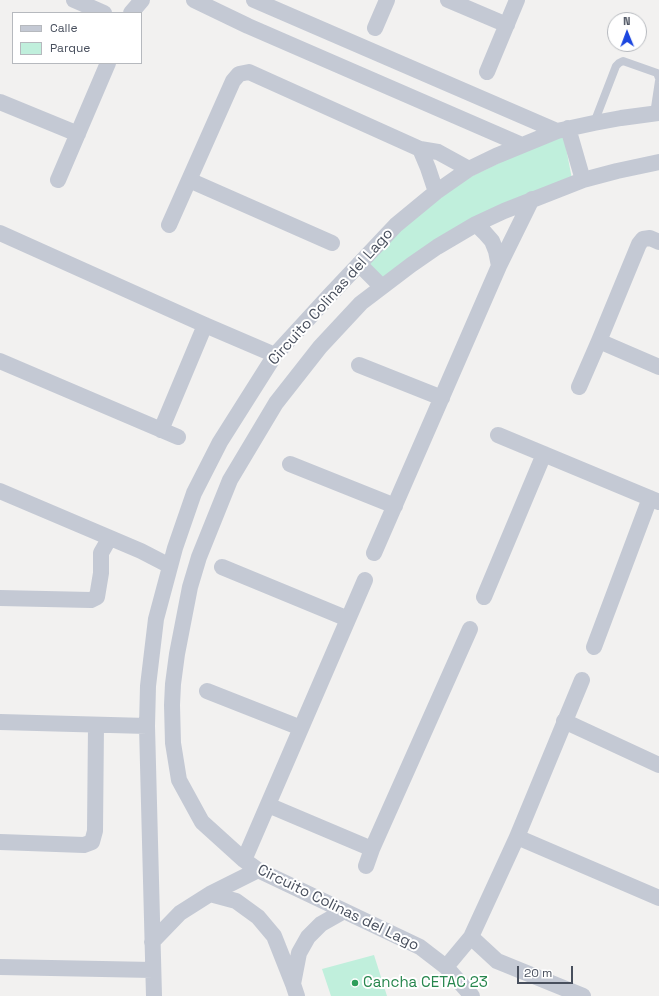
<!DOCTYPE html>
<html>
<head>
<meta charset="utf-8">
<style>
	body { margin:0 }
	#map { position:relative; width:659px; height:996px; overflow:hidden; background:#f2f1f0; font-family:"Space Grotesk",sans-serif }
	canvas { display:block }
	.legend { position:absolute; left:12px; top:12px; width:130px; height:52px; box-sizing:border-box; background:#fff; border:1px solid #b6b9be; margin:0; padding:5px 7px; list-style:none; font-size:12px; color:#484f5d }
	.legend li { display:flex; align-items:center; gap:8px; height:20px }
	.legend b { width:20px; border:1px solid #b6b9be }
	.north { position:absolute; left:607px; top:12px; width:40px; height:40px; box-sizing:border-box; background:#fff; border:1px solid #b6b9be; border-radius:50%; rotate:359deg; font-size:11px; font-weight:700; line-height:16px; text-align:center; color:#484f5d }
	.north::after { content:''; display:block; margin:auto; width:14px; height:18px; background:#1c47e0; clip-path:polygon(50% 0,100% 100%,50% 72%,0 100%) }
	.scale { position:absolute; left:517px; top:966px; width:56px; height:18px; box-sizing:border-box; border:2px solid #484f5d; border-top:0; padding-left:5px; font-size:12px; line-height:14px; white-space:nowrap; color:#484f5d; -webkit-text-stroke:3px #fff; paint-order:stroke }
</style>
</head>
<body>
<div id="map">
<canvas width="659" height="996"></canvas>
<ul class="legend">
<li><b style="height:5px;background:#c4c9d4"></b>Calle</li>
<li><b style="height:11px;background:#c0efdc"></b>Parque</li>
</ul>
<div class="north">N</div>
<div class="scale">20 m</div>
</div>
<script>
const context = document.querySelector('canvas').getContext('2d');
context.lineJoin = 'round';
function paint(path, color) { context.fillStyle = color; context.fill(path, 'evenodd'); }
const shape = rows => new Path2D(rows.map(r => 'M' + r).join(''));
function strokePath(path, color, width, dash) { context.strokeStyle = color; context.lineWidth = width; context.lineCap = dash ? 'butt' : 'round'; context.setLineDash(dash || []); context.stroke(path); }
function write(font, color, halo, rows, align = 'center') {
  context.font = font + ' "Space Grotesk",sans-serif'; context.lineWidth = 4; context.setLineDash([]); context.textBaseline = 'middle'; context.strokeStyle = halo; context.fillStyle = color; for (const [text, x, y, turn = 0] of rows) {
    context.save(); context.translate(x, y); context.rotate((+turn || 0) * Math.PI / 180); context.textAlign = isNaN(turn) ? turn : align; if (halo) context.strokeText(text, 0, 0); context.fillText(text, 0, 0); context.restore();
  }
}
paint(shape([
	[563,132,572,179,383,285,361,264,429,197],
	[374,955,387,996,331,996,322,969]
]), '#c0efdc');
strokePath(shape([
	[654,114,659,81],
	[594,123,616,66,619,63,623,61,657,73,659,78]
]), '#c4c9d4', 8);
strokePath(shape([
	[74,0,104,13],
	[194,0,248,26,522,145],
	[254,0,557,131],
	[448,0,507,25],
	[131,13,142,0],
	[375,28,387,0],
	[487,72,517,0],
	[0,102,78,134],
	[568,128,583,180],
	[420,149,428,168,436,192],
	[58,180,108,63],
	[189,180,332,243],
	[476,224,485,233,492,241,496,251,499,266],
	[169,225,233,81,239,74,249,72,420,149,438,152,469,169],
	[0,233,205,325,275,355],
	[359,264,382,287],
	[599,341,659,367],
	[0,361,178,437],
	[359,365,442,398],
	[579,387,599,341,639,244,643,239,650,238,659,242],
	[161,430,205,325],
	[498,435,659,502],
	[290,464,395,506],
	[0,491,141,551,170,566],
	[374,553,499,266,532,199],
	[222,567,348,619],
	[484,597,544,454],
	[0,598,91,600,97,597,101,573,101,553,109,539],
	[594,647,650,498],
	[207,691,301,728],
	[564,721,659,765],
	[0,722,147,726],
	[268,805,372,849],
	[517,837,659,898],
	[0,842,84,845,92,842,95,831,96,725],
	[244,860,365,580],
	[366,866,372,849,470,629],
	[210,894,236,901,258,917,274,936,293,984],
	[471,937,497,961,583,996],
	[152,942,180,913,210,894,258,870],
	[0,967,153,970],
	[446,967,471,937,517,837,582,680],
	[154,996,147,726,148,686,156,619,175,548,194,493,220,442,275,355,330,295,396,225,436,192,469,169,496,156,557,131,594,123,621,118,659,113],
	[297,996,293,984,299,953,308,937,321,924,344,911],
	[472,996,446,967,420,947,258,870,244,860,202,822,179,780,173,743,172,705,173,684,177,654,190,587,199,557,230,480,276,403,320,347,361,303,411,265,437,247,476,224,504,211,583,180,617,171,659,162]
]), '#c4c9d4', 16);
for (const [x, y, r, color] of [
	[355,983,4,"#2e9e5b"]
]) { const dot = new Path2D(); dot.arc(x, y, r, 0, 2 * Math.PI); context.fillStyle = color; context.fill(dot); strokePath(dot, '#fff', 1.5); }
write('15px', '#484f5d', '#fff', [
	["Circuito Colinas del Lago",331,297,-48],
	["Circuito Colinas del Lago",338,908,26]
]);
write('15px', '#27864d', '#fff', [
	["Cancha CETAC 23",363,983]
], 'left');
</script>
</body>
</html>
